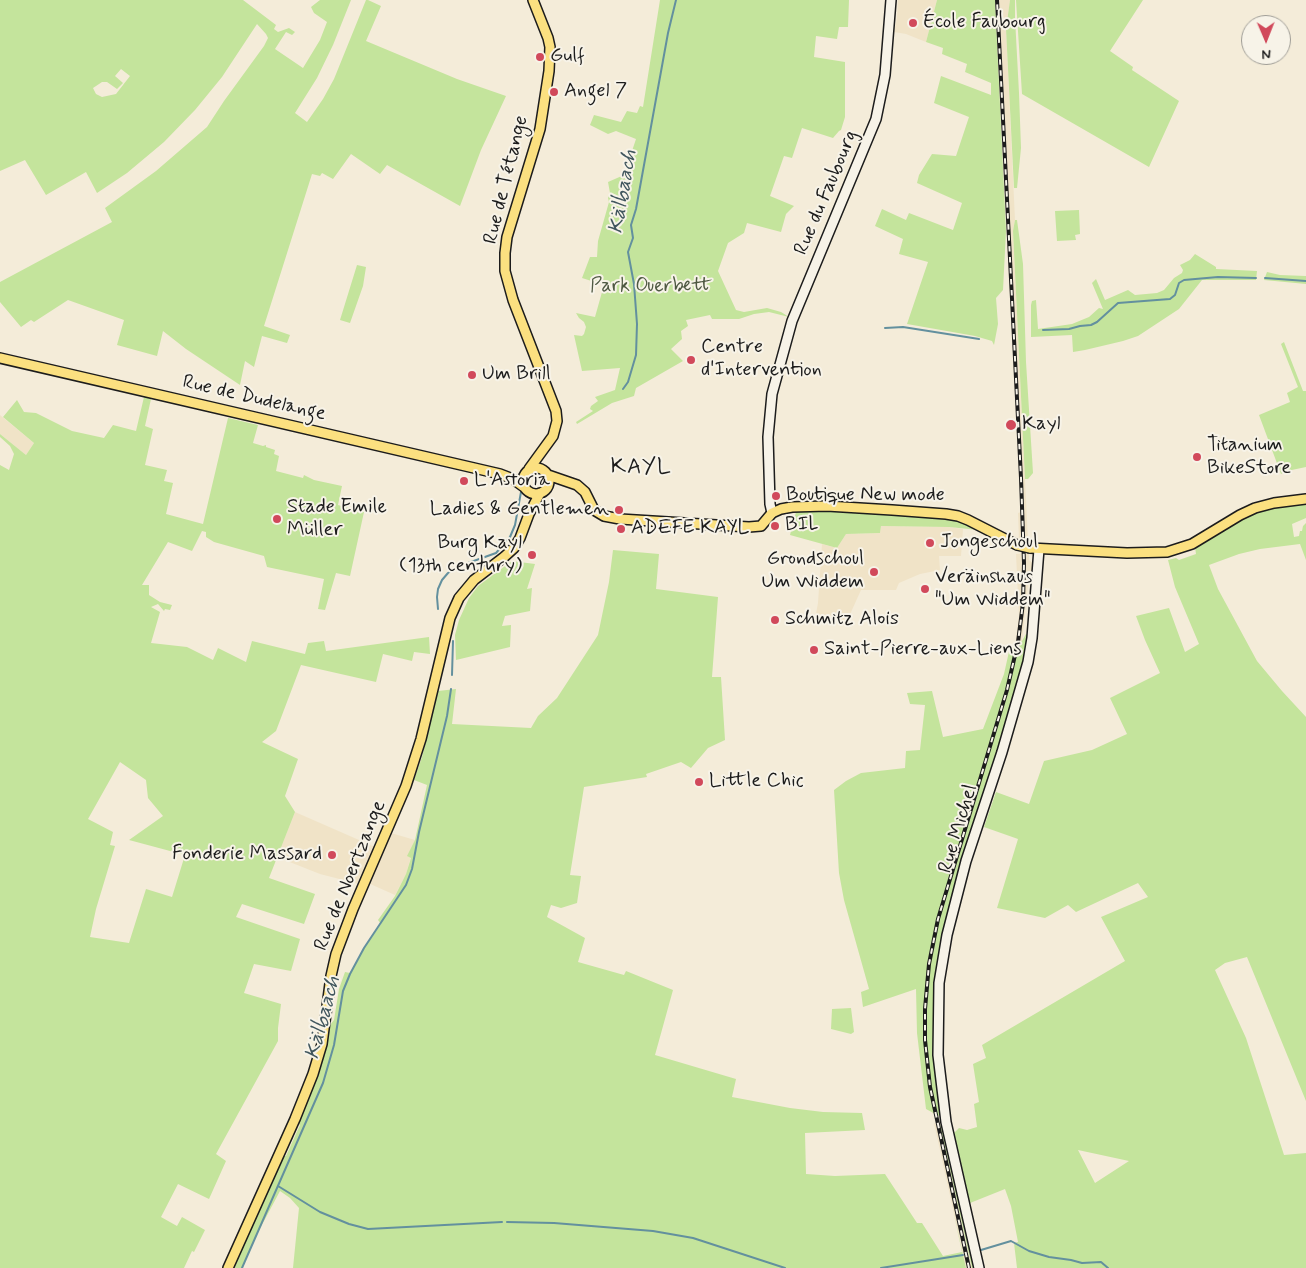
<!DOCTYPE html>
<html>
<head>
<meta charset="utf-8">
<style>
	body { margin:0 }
	#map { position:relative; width:1306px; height:1268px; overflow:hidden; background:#f4ecd9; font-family:Mynerve,sans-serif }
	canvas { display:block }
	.north { position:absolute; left:1241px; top:15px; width:50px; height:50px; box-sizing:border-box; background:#f7f3e8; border:1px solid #9f9d96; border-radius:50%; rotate:179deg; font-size:14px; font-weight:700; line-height:20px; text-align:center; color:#1c1c1c }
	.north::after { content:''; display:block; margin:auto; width:18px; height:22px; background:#d1495b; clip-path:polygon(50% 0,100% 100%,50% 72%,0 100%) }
</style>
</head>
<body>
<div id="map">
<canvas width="1306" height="1268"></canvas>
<div class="north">N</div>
</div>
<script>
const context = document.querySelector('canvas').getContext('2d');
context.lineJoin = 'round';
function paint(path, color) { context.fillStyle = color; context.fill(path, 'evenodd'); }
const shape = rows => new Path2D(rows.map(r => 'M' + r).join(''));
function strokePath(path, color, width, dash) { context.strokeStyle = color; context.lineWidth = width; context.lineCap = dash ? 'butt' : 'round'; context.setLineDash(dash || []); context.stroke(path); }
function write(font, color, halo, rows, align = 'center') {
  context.font = font + ' Mynerve,sans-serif'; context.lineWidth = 4; context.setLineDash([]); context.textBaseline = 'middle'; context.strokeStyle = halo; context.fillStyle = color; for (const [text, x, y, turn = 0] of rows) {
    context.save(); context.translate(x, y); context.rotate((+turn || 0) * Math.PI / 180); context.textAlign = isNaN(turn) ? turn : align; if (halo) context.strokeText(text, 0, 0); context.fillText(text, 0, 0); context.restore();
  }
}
paint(shape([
	[898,0,937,0,926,42,906,34,894,32,897,18],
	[995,0,1010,0,1006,29,1015,220,1013,231,1028,541,1019,541,1018,513,1021,512],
	[0,415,34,443,26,455,0,434],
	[881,526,949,527,963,529,961,556,939,556,940,570,920,574,899,583,896,590,861,590,847,621,815,619,818,603,822,544,837,548,846,534,880,533],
	[1029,553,1029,560,1033,563,1031,582,1028,585,1022,641,1014,672,951,883,934,950,930,979,928,1040,931,1070,939,1116,932,1113,925,1070,922,1040,925,979,929,948,935,918,999,707,1015,647,1019,616,1016,554],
	[295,812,375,847,359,884,320,874,277,857],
	[391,833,415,840,408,856,411,857,406,874,395,895,368,883],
	[934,1123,940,1125,972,1268,966,1268]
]), '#f0e3c7');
paint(shape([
	[0,0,243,0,276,25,274,29,278,32,289,28,295,32,292,35,286,32,275,49,303,68,320,40,327,22,314,13,311,7,320,0,351,0,333,45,317,78,295,113,307,122,323,99,334,79,366,0,368,0,381,6,366,41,457,79,506,96,481,150,460,206,387,165,380,174,351,154,333,179,322,173,320,176,312,174,264,326,290,335,287,343,262,336,254,367,245,361,240,385,186,349,163,331,157,356,117,345,124,320,68,300,34,322,31,320,21,327,0,302,0,282,112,222,105,208,156,171,207,127,224,101,264,46,268,38,266,34,257,24,222,77,195,110,164,142,127,173,97,193,86,172,46,195,25,160,0,171],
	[121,69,130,76,116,94,102,97,96,94,93,88,102,82,107,82,117,89,123,83,115,76],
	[660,0,849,0,848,27,839,27,837,39,816,36,814,57,845,62,845,117,841,130,839,131,833,138,802,128,792,158,784,156,770,196,794,206,786,214,781,232,747,223,744,233,728,243,718,271,736,310,744,312,767,308,781,312,789,317,769,312,754,314,739,319,712,319,710,315,686,320,688,326,681,331,682,339,671,349,683,361,636,388,634,396,612,403,577,424,576,422,593,411,590,409,591,406,598,401,595,397,615,390,620,368,582,371,574,335,582,336,584,334,586,327,584,322,579,318,576,313,595,317,604,285,582,278,590,257,597,257,598,241,609,202,608,198,610,193,608,182,624,175,636,139,616,131,608,134,590,125,594,115,621,122,627,111,637,113,640,106,643,107],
	[937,0,995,0,1006,231,1003,290,996,298,998,324,994,345,992,341,975,336,907,324,928,262,899,254,903,239,875,226,882,209,906,220,909,213,953,230,962,203,917,183,919,175,932,154,956,156,969,117,934,103,941,76,991,95,991,83,965,72,967,64,942,54,943,48,926,42],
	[1010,0,1015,0,1015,18,1019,93,1021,148,1017,188,1014,188,1006,29],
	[1016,0,1143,0,1110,51,1133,67,1132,70,1179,101,1149,167,1022,94],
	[1079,210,1080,234,1075,235,1076,240,1057,241,1055,211],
	[1015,220,1017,220,1023,264,1026,362,1033,473,1028,479,1025,479,1013,231],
	[1195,254,1216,267,1216,269,1257,271,1256,280,1202,280,1179,309,1138,336,1123,341,1085,350,1073,352,1072,335,1031,337,1031,305,1032,301,1036,300,1038,329,1072,324,1089,317,1099,308,1103,309,1092,283,1096,279,1105,300,1128,290,1135,295,1157,293,1164,290,1174,278,1182,273,1183,270,1180,265,1190,260],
	[357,265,366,267,363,286,350,323,340,320],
	[1267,272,1280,275,1306,276,1306,284,1264,280],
	[1284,342,1303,391,1306,391,1306,467,1287,471,1281,474,1259,415,1290,402,1287,393,1298,387,1281,344],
	[144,397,151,399,145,426,153,429,145,465,167,470,164,481,173,483,166,514,203,524,228,418,258,425,253,443,263,446,266,445,266,447,275,450,274,454,279,456,276,471,303,478,304,475,314,480,342,486,338,505,364,512,350,576,336,573,325,610,318,609,324,579,267,567,264,556,214,542,206,537,206,532,202,531,192,551,168,542,142,585,149,585,149,595,160,602,172,605,170,610,165,609,164,611,158,604,151,607,160,612,151,643,187,647,213,660,218,648,246,662,252,641,305,654,308,643,324,641,326,651,429,637,430,654,414,652,412,661,383,654,376,682,301,665,276,731,262,742,298,759,285,796,295,812,269,878,315,894,304,924,242,904,236,917,300,939,291,971,254,964,244,993,281,1004,278,1028,278,1041,216,1154,226,1161,209,1199,178,1184,161,1217,177,1226,182,1217,205,1230,194,1252,192,1251,184,1268,0,1268,0,465,9,470,14,454,10,446,0,437,0,434,26,455,34,443,3,417,17,400,24,412,36,413,72,431,104,438,113,425,136,431],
	[120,762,146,780,148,798,163,816,129,840,185,855,172,897,146,889,129,943,90,937,96,909,115,846,110,845,113,832,88,819],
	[1306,504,1306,518,1292,524,1294,537,1299,536,1300,531,1302,531,1303,526,1306,523,1306,560,1300,544,1260,549,1239,554,1209,565,1218,589,1257,661,1282,691,1306,717,1306,1101,1247,957,1225,963,1215,970,1246,1038,1284,1155,1306,1153,1306,1268,1017,1268,1014,1243,1018,1242,1011,1206,1005,1189,970,1203,954,1133,959,1128,967,1130,977,1127,974,1104,979,1102,973,1064,986,1058,982,1045,1125,961,1101,917,1148,897,1138,883,1076,912,1068,905,1045,918,997,908,1018,839,984,827,996,792,1029,804,1044,761,1092,750,1127,734,1110,698,1160,673,1145,640,1136,616,1169,608,1185,652,1199,644,1175,587,1168,560,1176,558,1179,560,1196,554,1195,547,1242,519,1256,512,1275,507],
	[1078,1150,1129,1161,1095,1183],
	[796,512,838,512,944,518,967,524,979,530,949,527,881,526,880,533,846,534,837,548,790,535],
	[613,550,659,554,656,589,718,597,712,677,721,677,725,740,708,748,691,768,681,762,646,774,647,777,584,787,570,875,581,876,577,903,561,908,551,905,547,917,585,938,578,962,624,975,626,971,673,990,655,1055,736,1079,732,1097,790,1108,823,1112,862,1113,865,1130,805,1133,806,1174,835,1176,885,1174,917,1223,922,1223,943,1256,962,1252,953,1210,966,1268,293,1268,299,1208,290,1198,280,1191,256,1236,242,1268,232,1268,282,1155,286,1156,300,1125,298,1123,318,1073,330,1025,334,1020,339,989,345,972,350,973,364,948,381,924,378,920,395,896,406,874,411,858,407,856,415,840,427,785,414,780,422,757,438,691,456,689,452,724,531,728,538,716,557,698,598,635,609,582],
	[512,561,535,564,527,589,532,588,530,611,505,616,502,626,511,625,510,647,456,660,455,635,459,620,469,598,478,586],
	[1026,634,1029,636,1027,657,940,957,941,1113,939,1116,926,1109,917,1033,916,989,863,1007,861,992,869,989,844,900,839,873,834,790,846,781,861,773,905,768,906,751,920,750,925,705,910,704,907,693,932,691,943,737,983,729,1004,674,1010,647,1022,641],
	[851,1008,854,1032,851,1034,831,1029,832,1009],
	[940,1125,941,1126,979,1268,972,1268]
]), '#c4e49c');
strokePath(shape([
	[1265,278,1306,281],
	[885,328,903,327,979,339],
	[1043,330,1069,329,1080,326,1091,325,1097,322,1118,303,1170,299,1175,295,1179,283,1184,280,1218,277,1256,278],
	[623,389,628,382,636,355,637,324,634,284,628,252,633,238,631,225,636,209,668,33,676,0],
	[438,609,437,597,438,589,442,580,448,573,457,567,496,553,510,537,515,525,521,492],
	[452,675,453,641],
	[278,1186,320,1212,349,1224,368,1229,502,1222],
	[507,1222,554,1223,653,1231,693,1238,785,1268],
	[981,1250,1011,1241,1029,1251,1049,1257,1071,1260,1082,1263,1101,1262,1108,1268],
	[242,1268,323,1083,334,1045,343,991,350,974,364,948,406,885,412,869,419,832,447,716,451,689],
	[881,1268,963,1255]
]), '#63909e', 2);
const secondary = shape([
	[772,513,770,504,768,437,772,394,792,321,876,119,885,75,891,0],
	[979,1268,946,1122,938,1055,939,983,947,935,966,861,1002,752,1028,662,1032,638,1039,549]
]);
const primary = shape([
	[0,358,500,474,513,479,524,487],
	'523 481a13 13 0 1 1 26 0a13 13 0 1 1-26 0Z',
	[529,469,553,436,557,421,556,411,513,300,505,271,505,253,507,237,540,129,549,71,550,47,548,38,533,0],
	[548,475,577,485,585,492,594,510,604,516,620,519,749,527,761,526,772,513,781,509,792,507,827,506,892,510,946,514,958,516,968,520,1017,545],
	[1030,548,1127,553,1167,552,1192,544,1240,515,1255,508,1274,503,1306,499],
	[228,1268,295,1119,313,1074,322,1044,331,976,336,954,353,909,406,786,421,739,450,618,459,598,474,580,504,557,514,548,520,538,529,514,540,493]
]);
strokePath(secondary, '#1c1c1c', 12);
strokePath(primary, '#1c1c1c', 12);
strokePath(secondary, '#f7f3e8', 9);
strokePath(primary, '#fbe080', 9);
const rail = shape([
	[969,1268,930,1087,925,1040,925,1009,929,964,938,919,1007,690,1018,642,1023,603,1024,563,1021,478,997,0]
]);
strokePath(rail, '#1c1c1c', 4);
strokePath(rail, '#f7f3e8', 2, [5.5]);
const primaryBridge = shape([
	[1017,545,1030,548]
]);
strokePath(primaryBridge, '#1c1c1c', 12, []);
strokePath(primaryBridge, '#fbe080', 9);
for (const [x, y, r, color] of [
	[913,23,5,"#d1495b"],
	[540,57,5,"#d1495b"],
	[554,92,5,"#d1495b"],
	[691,360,5,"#d1495b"],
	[472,375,5,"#d1495b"],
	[1011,425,6,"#d1495b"],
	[1197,457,5,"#d1495b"],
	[464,481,5,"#d1495b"],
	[776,496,5,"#d1495b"],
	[619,510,5,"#d1495b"],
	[277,519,5,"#d1495b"],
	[775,526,5,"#d1495b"],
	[621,529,5,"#d1495b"],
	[930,543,5,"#d1495b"],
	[532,555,5,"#d1495b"],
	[874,572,5,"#d1495b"],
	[925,589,5,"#d1495b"],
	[775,620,5,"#d1495b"],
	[814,650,5,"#d1495b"],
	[699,782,5,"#d1495b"],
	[332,855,5,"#d1495b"]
]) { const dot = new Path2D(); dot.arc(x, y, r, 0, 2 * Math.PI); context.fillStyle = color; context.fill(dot); strokePath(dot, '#f7f3e8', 2); }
write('20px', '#1c1c1c', '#f7f3e8', [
	["École Faubourg",923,23],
	["Gulf",550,57],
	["Angel 7",564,92],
	["Centre",701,348],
	["d'Intervention",701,371],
	["Um Brill",482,375],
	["Kayl",1022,425],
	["Titanium",1207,446],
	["BikeStore",1207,469],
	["L'Astoria",474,481],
	["Boutique New mode",786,496],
	["Stade Emile",287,508],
	["Müller",287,531],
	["Ladies & Gentlemen",609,510,"right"],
	["BIL",785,526],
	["ADEFE KAYL",631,529],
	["Jongeschoul",940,543],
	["Burg Kayl",522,544,"right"],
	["(13th century)",522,567,"right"],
	["Grondschoul",864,560,"right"],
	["Um Widdem",864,583,"right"],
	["Veräinshaus",935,578],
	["\"Um Widdem\"",935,601],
	["Schmitz Alois",785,620],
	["Saint-Pierre-aux-Liens",824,650],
	["Little Chic",709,782],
	["Fonderie Massard",322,855,"right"]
], 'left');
write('20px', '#1c1c1c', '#f7f3e8', [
	["Rue de Tétange",507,180,-76],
	["Rue du Faubourg",827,193,-67],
	["Rue de Dudelange",254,399,13],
	["Rue Michel",959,829,-73],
	["Rue de Noertzange",351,876,-68]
]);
write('20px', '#4e5842', '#f7f3e8', [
	["Park Ouerbett",651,287]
]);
write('italic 21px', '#40565d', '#f7f3e8', [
	["Kälbaach",624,192,-80],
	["Kälbaach",324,1018,-75]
]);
context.letterSpacing = '1px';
write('22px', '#1c1c1c', '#f7f3e8', [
	["KAYL",641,468]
]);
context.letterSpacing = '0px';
</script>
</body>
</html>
